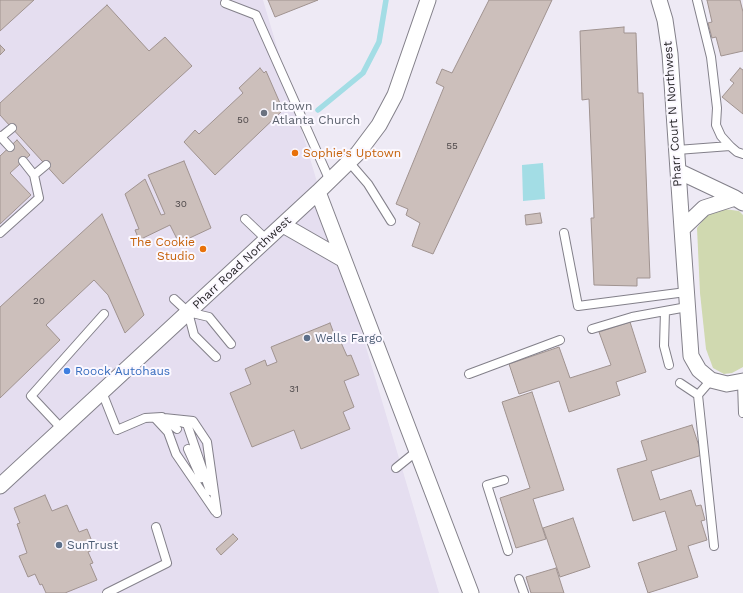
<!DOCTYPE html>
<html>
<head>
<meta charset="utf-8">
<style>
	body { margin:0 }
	canvas { display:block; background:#eeeaf5 }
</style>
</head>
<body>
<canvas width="743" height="593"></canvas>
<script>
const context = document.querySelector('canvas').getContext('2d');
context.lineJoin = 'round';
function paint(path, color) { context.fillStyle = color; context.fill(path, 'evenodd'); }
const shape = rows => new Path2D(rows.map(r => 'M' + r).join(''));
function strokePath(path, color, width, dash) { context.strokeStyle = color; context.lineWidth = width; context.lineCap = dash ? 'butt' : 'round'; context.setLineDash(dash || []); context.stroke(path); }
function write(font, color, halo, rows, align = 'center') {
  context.font = font + ' "Work Sans",sans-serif'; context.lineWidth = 4; context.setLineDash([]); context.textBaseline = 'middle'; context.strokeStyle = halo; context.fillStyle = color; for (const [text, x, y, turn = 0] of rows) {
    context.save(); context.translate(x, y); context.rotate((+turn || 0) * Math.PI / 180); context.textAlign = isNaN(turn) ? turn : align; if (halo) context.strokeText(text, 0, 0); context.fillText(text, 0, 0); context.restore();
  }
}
paint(shape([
	[0,0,263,0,439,593,0,593]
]), '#e5def0');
paint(shape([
	[724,209,739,211,743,215,743,367,732,373,724,374,713,368,706,349,700,293,697,228,709,212]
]), '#d0d9b0');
paint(shape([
	[543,163,545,199,523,201,522,165]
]), '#a3dde5');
strokePath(shape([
	[318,110,363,73,379,42,386,0]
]), '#a3dde5', 5.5);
const building = shape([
	[0,0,34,0,0,31,0,0],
	[268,0,318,0,275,17,268,0],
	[489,0,552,0,433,254,412,246,420,223,406,215,408,209,396,204,444,87,436,83,442,69,452,73,489,0],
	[707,0,740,0,743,12,743,51,721,56,716,37,712,38,708,23,712,22,707,0],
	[107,5,149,51,165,37,192,66,63,184,0,115,0,103,107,5],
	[624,27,624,33,636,33,638,93,643,93,650,278,637,278,637,286,594,285,591,218,594,218,589,99,582,100,580,31,624,27],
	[0,45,5,50,0,55,0,45],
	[260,68,264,73,266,71,283,110,215,175,184,142,195,130,199,134,243,93,239,88,260,68],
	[740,68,743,70,743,114,722,97,734,83,730,80,740,68],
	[17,140,30,155,10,173,31,195,0,224,0,156,17,140],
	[184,161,211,228,179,243,170,225,139,240,135,230,139,229,125,194,145,179,161,215,165,214,148,175,184,161],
	[540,213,542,223,526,225,525,215,540,213],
	[102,214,144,315,125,333,108,295,94,280,46,325,60,340,0,398,0,307,102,214],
	[630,322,646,372,616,382,620,395,569,412,559,381,519,394,509,364,559,347,570,378,611,365,599,332,630,322],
	[330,323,336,339,339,338,347,356,351,355,359,375,344,381,354,407,343,412,350,429,301,449,294,430,252,447,230,393,251,384,245,369,265,360,267,366,277,362,271,347,330,323],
	[532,392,564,490,533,499,546,539,516,548,500,498,530,488,502,402,532,392],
	[692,425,702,455,651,471,660,500,691,490,696,506,701,505,705,520,701,521,707,540,688,546,698,577,648,593,638,563,677,550,665,511,633,521,617,469,647,460,641,441,692,425],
	[45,495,52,511,67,505,79,532,87,529,95,549,88,552,93,563,90,564,97,580,65,593,46,593,42,584,40,585,35,574,28,577,19,556,27,553,17,524,20,523,14,508,45,495],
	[573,518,590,567,560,577,543,528,573,518],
	[233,534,238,539,221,555,216,549,233,534],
	[556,568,564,593,531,593,526,577,556,568]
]);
paint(building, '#ccbfbb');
strokePath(building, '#a09390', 1);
const lane = shape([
	[697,0,711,57,717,108,716,125,721,136,730,146,737,152,743,154],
	[225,3,256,15,330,181],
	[0,136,10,147],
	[1,137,12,128],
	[677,150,730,146],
	[349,162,368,184,391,221],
	[34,175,46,165],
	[245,219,267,240],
	[0,233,39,198,34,175,23,161],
	[564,233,578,306,686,292],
	[174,299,188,312,209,317,231,344],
	[665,311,664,346,669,365],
	[188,312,194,335,216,357],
	[592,329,632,317,687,307],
	[469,374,560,340],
	[711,380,698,395,714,546],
	[742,382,743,413],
	[680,383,698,395],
	[102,392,117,430,145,418,162,417,177,429],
	[155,418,168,432,176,454,215,511],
	[164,418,193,421,207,442,217,513],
	[180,422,187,424,210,491],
	[62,429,31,396,104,314],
	[188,449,201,478],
	[396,468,417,451],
	[504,480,487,485,508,551],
	[519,579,524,593],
	[107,593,167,563,156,527]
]);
const street = shape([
	[659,0,665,20,670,54,682,229],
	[678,171,735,198],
	[318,192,471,593],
	[743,203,735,198,704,208,682,229,691,356,699,370,711,380,727,384,743,381],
	[283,225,344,260],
	[0,486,318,192,358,153,379,125,395,95,428,0]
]);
strokePath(lane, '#83808a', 10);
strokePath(street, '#83808a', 17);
strokePath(lane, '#fff', 8);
strokePath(street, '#fff', 15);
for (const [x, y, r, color] of [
	[264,113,4,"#6b7280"],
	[295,153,4,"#e8710a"],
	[203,249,4,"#e8710a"],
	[307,338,4,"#5c6f8a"],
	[67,371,4,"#3f7fe0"],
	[59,545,4,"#5c6f8a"]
]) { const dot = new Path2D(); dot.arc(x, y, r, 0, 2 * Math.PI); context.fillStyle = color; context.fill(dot); strokePath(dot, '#fbf8ff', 1.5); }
write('10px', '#4b4648', null, [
	["50",243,120],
	["55",452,146],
	["30",181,204],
	["20",39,301],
	["31",294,389]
]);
write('12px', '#5b616d', '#fbf8ff', [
	["Intown",272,106],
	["Atlanta Church",272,120]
], 'left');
write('12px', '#201e22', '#fbf8ff', [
	["Pharr Court N Northwest",673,114,-94],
	["Pharr Road Northwest",242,263,-43]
]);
write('12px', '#c56008', '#fbf8ff', [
	["Sophie's Uptown",303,153],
	["The Cookie",195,242,"right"],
	["Studio",195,256,"right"]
], 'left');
write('12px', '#4e5e75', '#fbf8ff', [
	["Wells Fargo",315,338],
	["SunTrust",67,545]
], 'left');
write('12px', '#366cbe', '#fbf8ff', [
	["Roock Autohaus",75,371]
], 'left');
</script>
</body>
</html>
